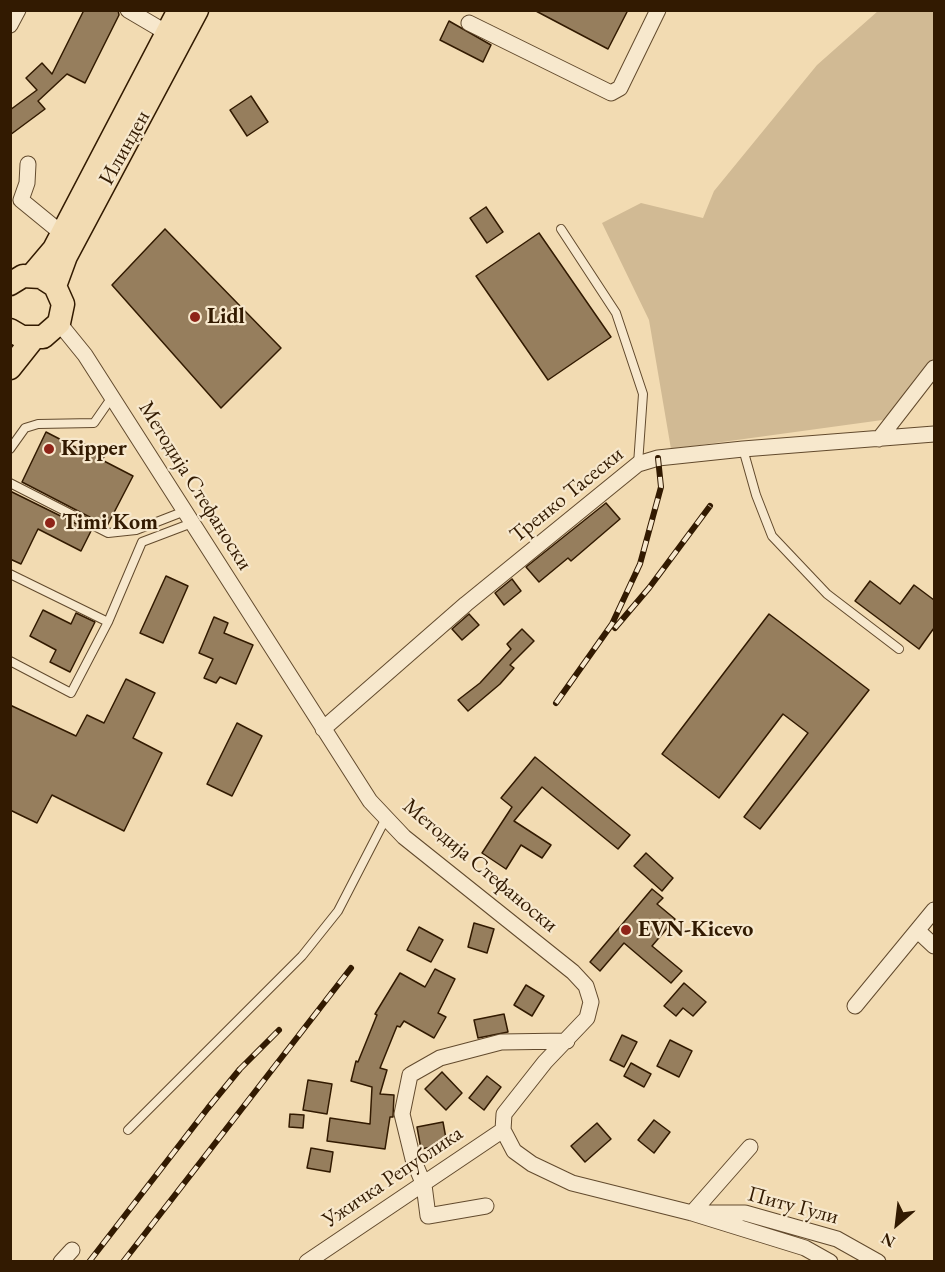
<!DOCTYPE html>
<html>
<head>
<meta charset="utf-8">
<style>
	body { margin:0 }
	#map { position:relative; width:945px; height:1272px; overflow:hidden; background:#f2dbb2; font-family:"EB Garamond",serif }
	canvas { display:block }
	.frame { position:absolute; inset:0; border:12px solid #321a01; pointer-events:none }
	.north { position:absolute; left:867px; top:1194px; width:60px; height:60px; -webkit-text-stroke:4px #f7e8cd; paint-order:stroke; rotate:208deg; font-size:16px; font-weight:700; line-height:24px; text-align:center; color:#321a01 }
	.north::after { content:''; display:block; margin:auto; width:21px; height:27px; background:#321a01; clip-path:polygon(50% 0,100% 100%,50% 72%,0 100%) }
</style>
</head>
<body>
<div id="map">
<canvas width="945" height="1272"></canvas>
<div class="frame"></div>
<div class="north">N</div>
</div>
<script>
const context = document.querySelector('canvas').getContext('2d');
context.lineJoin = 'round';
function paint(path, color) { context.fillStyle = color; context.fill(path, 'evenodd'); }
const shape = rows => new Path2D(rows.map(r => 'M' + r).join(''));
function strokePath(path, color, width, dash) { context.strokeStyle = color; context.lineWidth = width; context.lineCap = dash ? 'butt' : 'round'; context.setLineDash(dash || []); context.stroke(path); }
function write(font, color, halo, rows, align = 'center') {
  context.font = font + ' "EB Garamond",serif'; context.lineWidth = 4.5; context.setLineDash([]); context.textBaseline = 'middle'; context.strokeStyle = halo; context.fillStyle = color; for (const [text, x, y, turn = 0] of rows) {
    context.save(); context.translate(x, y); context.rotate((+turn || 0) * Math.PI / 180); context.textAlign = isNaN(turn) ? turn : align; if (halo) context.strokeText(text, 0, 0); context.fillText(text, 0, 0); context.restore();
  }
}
paint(shape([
	[878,11,934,11,934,370,897,418,671,449,649,320,602,223,641,203,703,218,714,191,817,65]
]), '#d1ba94');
const building = shape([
	[84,10,118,10,119,15,85,83,67,74,38,101,45,109,10,135,10,110,37,90,26,78,42,63,52,74,84,10],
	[534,10,628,10,608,49,534,10],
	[449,21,491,45,483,62,440,40,449,21],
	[251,96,268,122,247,136,230,110,251,96],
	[486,207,503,232,487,243,470,218,486,207],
	[165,229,281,348,221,408,112,285,165,229],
	[539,233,611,337,548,380,476,276,539,233],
	[46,432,79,449,82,443,105,455,102,460,133,476,107,526,22,482,46,432],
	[10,491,91,531,81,551,38,529,21,564,10,559,10,491],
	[606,503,620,519,571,561,568,558,539,582,526,567,606,503],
	[166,576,188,586,163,643,140,633,166,576],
	[512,579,521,591,504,605,495,593,512,579],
	[870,581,900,604,914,585,934,600,934,628,919,649,855,601,870,581],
	[43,610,71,624,76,613,95,622,70,672,50,662,56,650,30,636,43,610],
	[469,614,479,625,462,640,452,629,469,614],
	[769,614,869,690,760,829,744,817,808,733,783,714,719,798,662,754,769,614],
	[214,617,228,623,224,633,253,645,236,684,220,677,216,683,204,678,213,659,199,653,214,617],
	[522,629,534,641,510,665,514,668,500,684,468,711,458,700,480,683,511,649,507,644,522,629],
	[126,679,155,693,133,738,162,753,124,831,52,795,37,823,10,810,10,705,76,736,87,715,104,723,126,679],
	[237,723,262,736,232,796,207,784,237,723],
	[535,757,630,835,618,849,542,787,514,821,551,845,542,858,521,845,506,869,482,853,512,807,501,798,535,757],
	[646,853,673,878,662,891,634,866,646,853],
	[652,889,663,898,657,904,675,919,652,946,682,971,671,983,624,943,600,971,590,962,652,889],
	[474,923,494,929,487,953,468,947,474,923],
	[419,927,443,940,431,962,407,950,419,927],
	[435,969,455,979,438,1013,446,1017,434,1038,404,1021,400,1027,397,1026,380,1068,387,1070,380,1094,394,1095,393,1117,390,1117,385,1149,327,1141,330,1118,370,1124,372,1087,351,1081,356,1061,358,1062,377,1015,375,1014,400,973,425,987,435,969],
	[684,983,706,1002,693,1016,683,1008,676,1016,664,1006,684,983],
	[526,985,544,996,532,1016,514,1005,526,985],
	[504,1014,508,1032,478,1038,474,1020,504,1014],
	[622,1035,637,1042,624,1067,610,1060,622,1035],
	[670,1040,692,1051,679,1077,657,1066,670,1040],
	[631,1063,651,1074,644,1087,624,1076,631,1063],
	[442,1072,462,1093,446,1110,425,1089,442,1072],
	[487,1076,501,1087,484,1110,469,1098,487,1076],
	[308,1080,332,1084,327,1114,303,1110,308,1080],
	[290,1114,304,1115,303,1128,289,1127,290,1114],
	[654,1120,670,1132,654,1153,638,1140,654,1120],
	[443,1122,447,1144,421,1149,417,1127,443,1122],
	[597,1123,611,1139,585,1162,571,1146,597,1123],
	[311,1148,333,1152,330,1172,307,1168,311,1148]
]);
paint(building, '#967e5d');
strokePath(building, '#321a01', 1.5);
const service = shape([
	[561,229,616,313,643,394,638,464],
	[10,449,25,428,38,424,94,423,112,397],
	[743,449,756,495,772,536,827,594,899,649],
	[10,483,108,533,136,530,185,511],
	[10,574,108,622],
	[10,661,71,693,108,622,142,542,192,523],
	[128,1130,302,956,338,911,386,818]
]);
const minor = shape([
	[128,10,167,33],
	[469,23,611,93,620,88,658,10],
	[10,25,18,10],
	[28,164,27,183,21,200,54,227],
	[59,323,85,355,370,801,404,837,573,972,586,986,591,1002,587,1018,545,1062,504,1114,503,1130,514,1151,532,1164,572,1183,692,1213,805,1248,830,1262],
	[879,439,934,368],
	[323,729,466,604,638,464,658,458,743,449,934,434],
	[918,931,934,946],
	[855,1006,934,910],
	[486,1206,428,1216,424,1185,413,1159,402,1114,410,1075,440,1058,501,1042,567,1041],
	[692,1213,750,1147],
	[708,1213,745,1213,837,1239,878,1262],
	[61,1262,72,1250],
	[307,1262,503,1130]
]);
const primary = shape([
	[32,275,54,249,179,10],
	[10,284,23,276,41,277,55,286,63,304,59,323,43,337,22,337,10,330],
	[55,286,66,256,197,10],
	[10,368,33,339]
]);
strokePath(service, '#624a2d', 10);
strokePath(minor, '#624a2d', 17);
strokePath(primary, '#321a01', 25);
strokePath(service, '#f7e8cd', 8);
strokePath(minor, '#f7e8cd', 15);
strokePath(primary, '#f2dbb2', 22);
const rail = shape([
	[615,628,649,588,710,506],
	[556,703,612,624,640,564,661,487,658,458],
	[89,1262,208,1108,240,1069,279,1030],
	[123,1262,351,968]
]);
strokePath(rail, '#321a01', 6);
strokePath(rail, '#f7e8cd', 4, [11]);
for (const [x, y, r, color] of [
	[195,317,6,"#8f2418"],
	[49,449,6,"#8f2418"],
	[50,523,6,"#8f2418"],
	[626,930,6,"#8f2418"]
]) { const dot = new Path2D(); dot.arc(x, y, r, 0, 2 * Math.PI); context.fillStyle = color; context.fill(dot); strokePath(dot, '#f7e8cd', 2); }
write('22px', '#321a01', '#f7e8cd', [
	["Илинден",125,148,-61],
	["Методија Стефаноски",195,486,58],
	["Тренко Тасески",567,495,-39],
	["Методија Стефаноски",480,866,40],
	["Ужичка Република",393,1177,-34],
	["Питу Гули",793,1206,15]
]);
write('bold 22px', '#321a01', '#f7e8cd', [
	["Lidl",207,317],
	["Kipper",61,449],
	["Timi Kom",62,523],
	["EVN-Kicevo",638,930]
], 'left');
</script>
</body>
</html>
